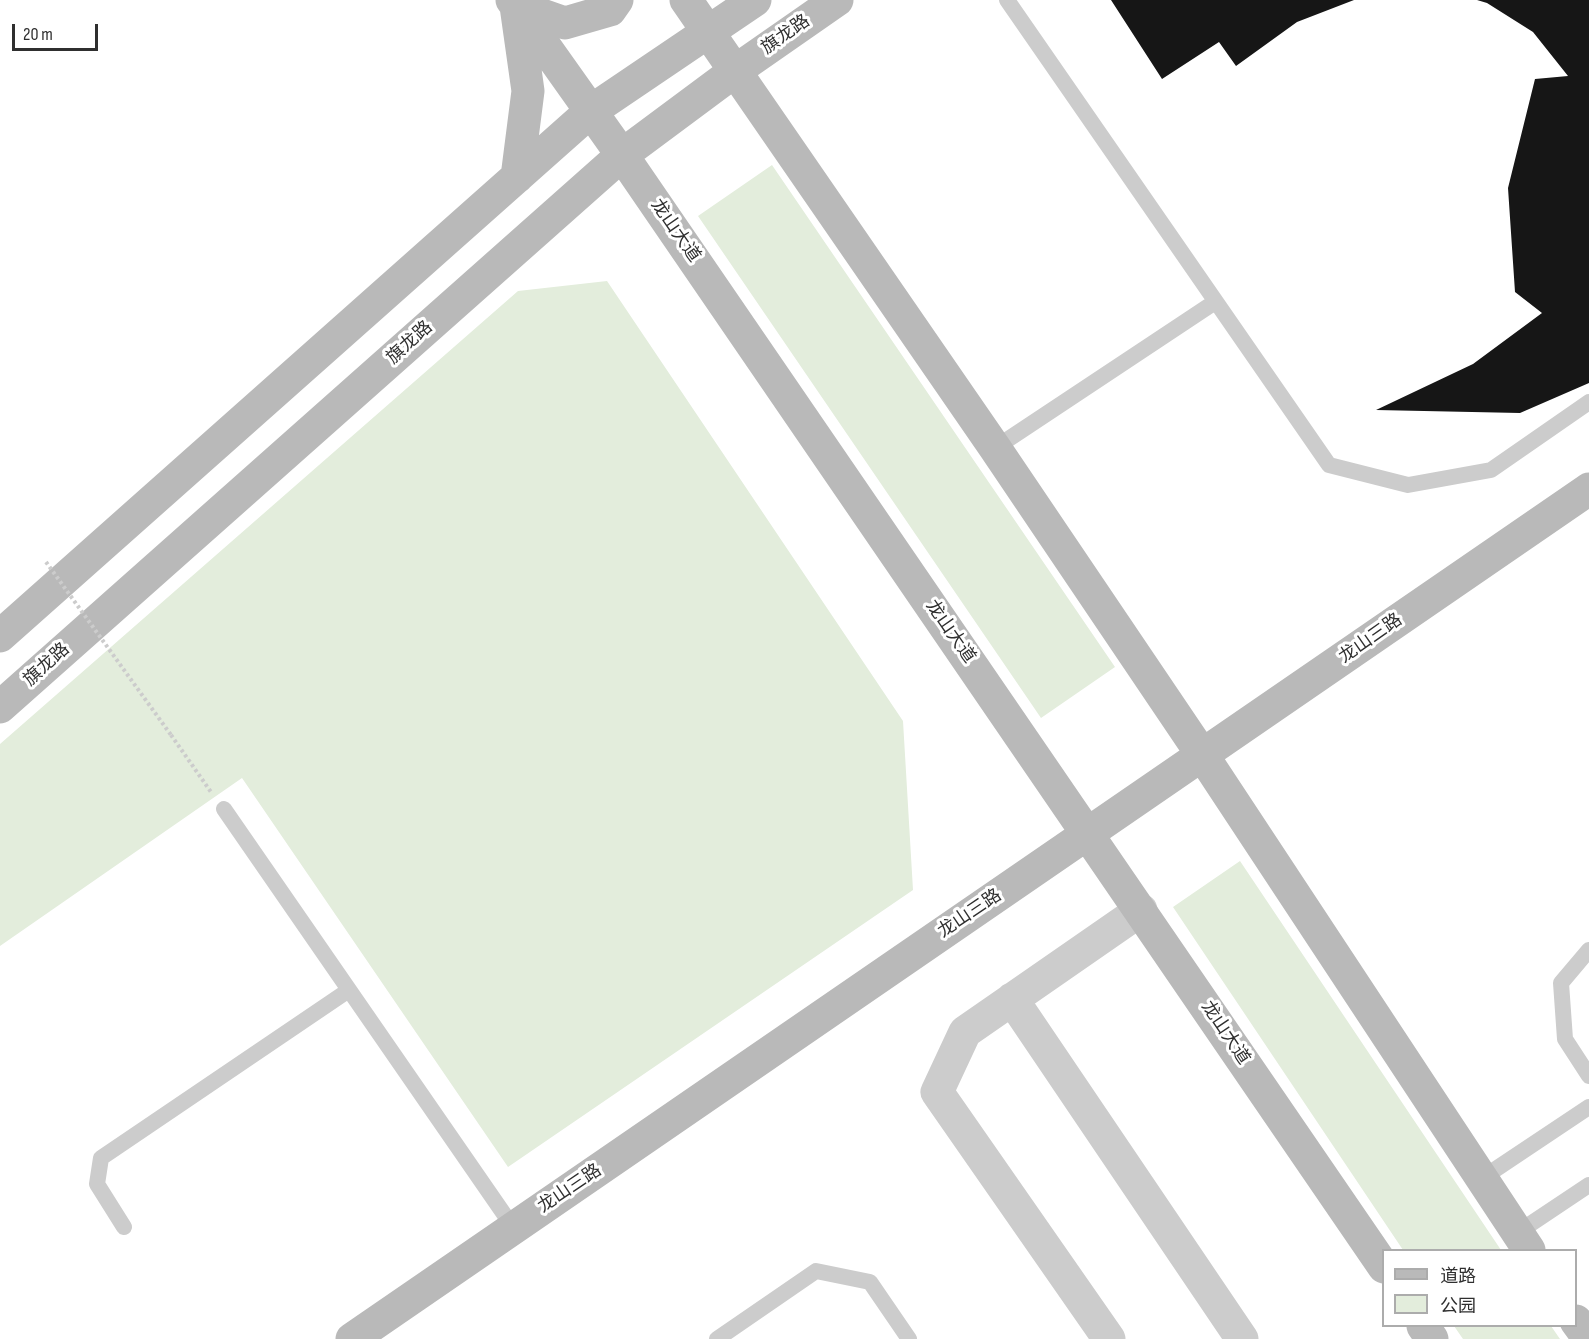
<!DOCTYPE html>
<html>
<head>
<meta charset="utf-8">
<style>
	body { margin:0 }
	#map { position:relative; width:1589px; height:1339px; overflow:hidden; background:#fff; font-family:"Sofia Sans Condensed","Noto Sans SC",sans-serif }
	canvas { display:block }
	.legend { position:absolute; left:1382px; top:1249px; width:195px; height:78px; box-sizing:border-box; background:#fff; border:2px solid #acacac; margin:0; padding:8px 10px; list-style:none; font-size:18px; color:#2f2f2f }
	.legend li { display:flex; align-items:center; gap:12px; height:30px }
	.legend b { width:30px; border:2px solid #acacac }
	.scale { position:absolute; left:12px; top:24px; width:86px; height:27px; box-sizing:border-box; border:3px solid #2f2f2f; border-top:0; padding-left:8px; font-size:18px; line-height:21px; white-space:nowrap; color:#2f2f2f; -webkit-text-stroke:4px #fff; paint-order:stroke }
</style>
</head>
<body>
<div id="map">
<canvas width="1589" height="1339"></canvas>
<ul class="legend">
<li><b style="height:8px;background:#b9b9b9"></b>道路</li>
<li><b style="height:16px;background:#e3eddc"></b>公园</li>
</ul>
<div class="scale">20 m</div>
</div>
<script>
const context = document.querySelector('canvas').getContext('2d');
context.lineJoin = 'round';
function paint(path, color) { context.fillStyle = color; context.fill(path, 'evenodd'); }
const shape = rows => new Path2D(rows.map(r => 'M' + r).join(''));
function strokePath(path, color, width, dash) { context.strokeStyle = color; context.lineWidth = width; context.lineCap = dash ? 'butt' : 'round'; context.setLineDash(dash || []); context.stroke(path); }
function write(font, color, halo, rows, align = 'center') {
  context.font = font + ' "Sofia Sans Condensed","Noto Sans SC",sans-serif'; context.lineWidth = 6; context.setLineDash([]); context.textBaseline = 'middle'; context.strokeStyle = halo; context.fillStyle = color; for (const [text, x, y, turn = 0] of rows) {
    context.save(); context.translate(x, y); context.rotate((+turn || 0) * Math.PI / 180); context.textAlign = isNaN(turn) ? turn : align; if (halo) context.strokeText(text, 0, 0); context.fillText(text, 0, 0); context.restore();
  }
}
paint(shape([
	[772,165,1115,667,1041,718,698,216],
	[607,281,903,721,913,890,508,1167,242,778,0,946,0,744,518,291],
	[1240,861,1501,1250,1403,1250,1173,907],
	[1454,1326,1551,1326,1560,1339,1463,1339]
]), '#e3eddc');
paint(shape([
	[1111,0,1354,0,1297,22,1236,66,1219,42,1162,79],
	[1477,0,1589,0,1589,383,1520,413,1376,410,1473,364,1542,313,1515,292,1508,188,1535,79,1568,76,1533,32,1487,3]
]), '#161616');
strokePath(shape([
	[171,735,211,792]
]), '#ccc', 4, [3, 3]);
strokePath(shape([
	[1007,0,1329,465,1408,485,1491,470,1589,402],
	[995,448,1215,302],
	[224,809,513,1227],
	[1589,950,1561,983,1565,1039,1589,1076],
	[1481,1179,1589,1107],
	[124,1227,97,1184,101,1158,349,990],
	[1517,1233,1589,1185],
	[717,1339,816,1271,870,1282,909,1339]
]), '#ccc', 16);
strokePath(shape([
	[1012,999,1242,1339],
	[1109,1339,937,1092,965,1032,1141,910]
]), '#ccc', 33);
strokePath(shape([
	[512,0,622,155,1384,1267],
	[686,0,995,448,1203,756,1529,1250],
	[517,177,528,91,516,6,565,23,610,10,617,0],
	[0,636,591,111,755,0],
	[0,707,622,155,735,71,837,0],
	[1576,1321,1589,1339],
	[1423,1326,1432,1339],
	[352,1339,1589,489]
]), '#b9b9b9', 33);
strokePath(shape([
	[46,562,171,735]
]), '#ccc', 4, [3, 3]);
write('18px', '#2f2f2f', '#fff', [
	["旗龙路",786,35,-35],
	["龙山大道",675,231,55],
	["旗龙路",410,343,-42],
	["龙山大道",950,632,55],
	["龙山三路",1371,639,-35],
	["旗龙路",47,665,-42],
	["龙山三路",970,914,-34],
	["龙山大道",1225,1033,56],
	["龙山三路",570,1189,-34]
]);
</script>
</body>
</html>
